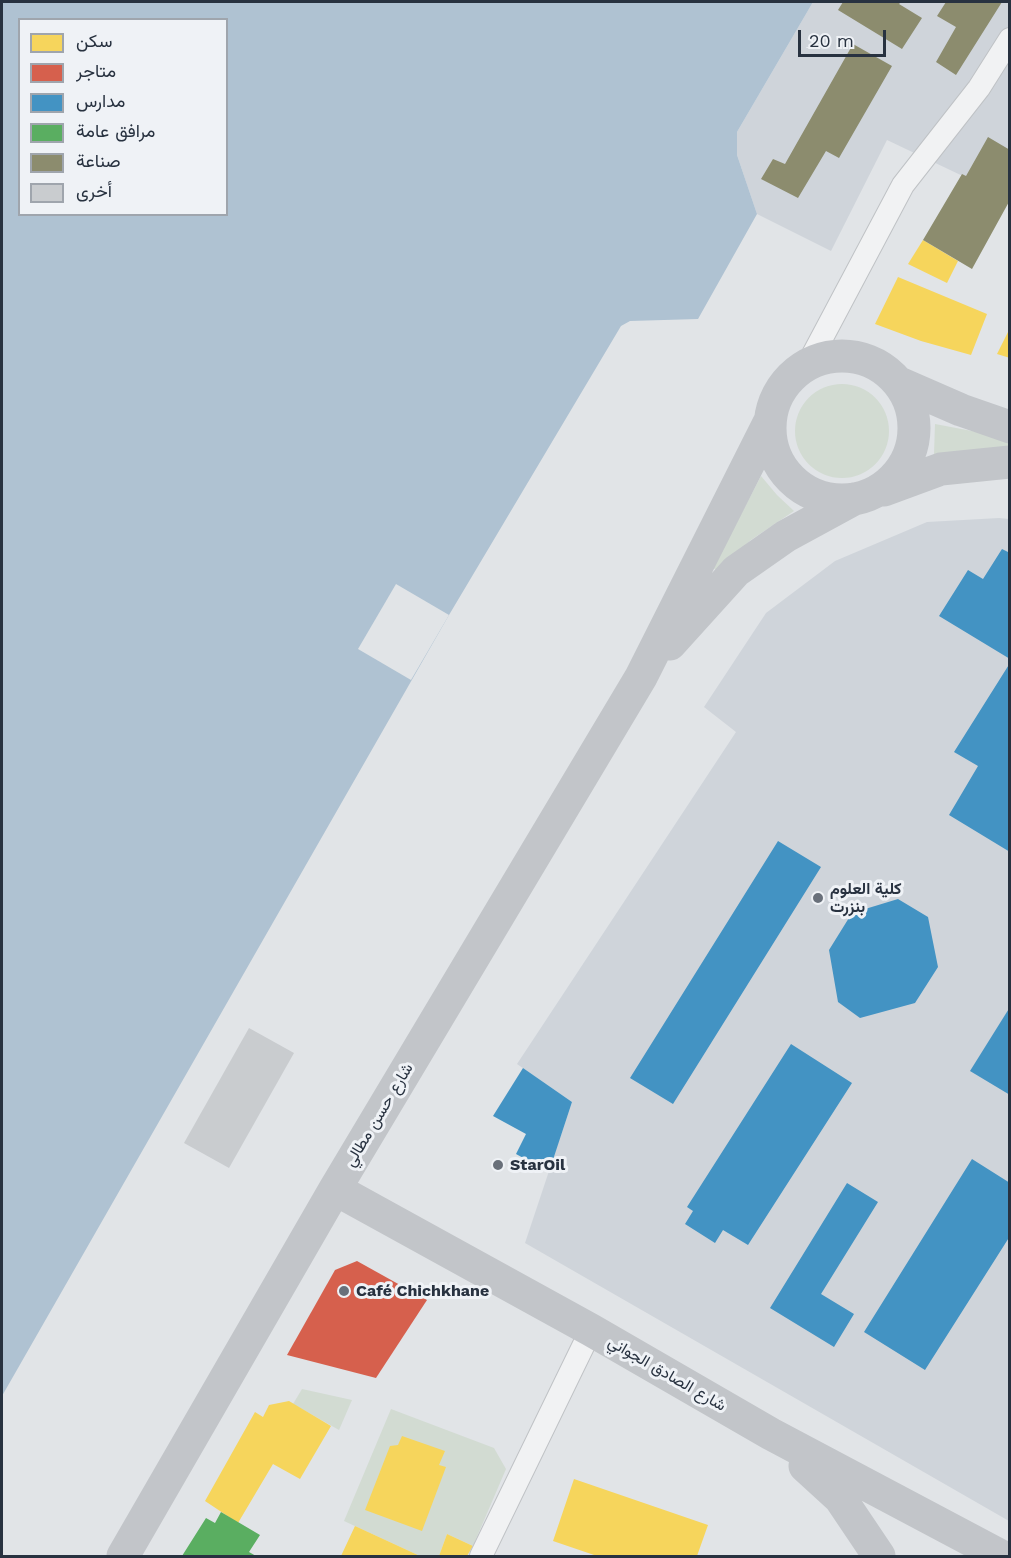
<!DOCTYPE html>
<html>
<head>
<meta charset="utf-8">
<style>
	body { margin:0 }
	#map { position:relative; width:1011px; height:1558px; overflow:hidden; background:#e1e4e7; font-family:"Work Sans",Vazirmatn,sans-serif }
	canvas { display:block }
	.frame { position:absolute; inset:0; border:3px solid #283240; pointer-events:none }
	.legend { position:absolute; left:18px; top:18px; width:210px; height:198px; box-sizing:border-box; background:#eff2f6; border:2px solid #9fa5ad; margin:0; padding:8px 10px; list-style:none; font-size:18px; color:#283240 }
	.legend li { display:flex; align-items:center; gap:12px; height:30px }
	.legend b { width:30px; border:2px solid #9fa5ad }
	.scale { position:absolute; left:798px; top:30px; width:88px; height:27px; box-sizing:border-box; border:3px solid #283240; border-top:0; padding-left:8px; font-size:18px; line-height:21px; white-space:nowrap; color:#283240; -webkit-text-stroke:4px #eff2f6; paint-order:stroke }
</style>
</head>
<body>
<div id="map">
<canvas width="1011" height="1558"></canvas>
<div class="frame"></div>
<ul class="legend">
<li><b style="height:16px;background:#f6d55c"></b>سكن</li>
<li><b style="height:16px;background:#d6604d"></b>متاجر</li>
<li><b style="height:16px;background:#4393c3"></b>مدارس</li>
<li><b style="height:16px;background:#5aae61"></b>مرافق عامة</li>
<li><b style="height:16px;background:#8c8c6e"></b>صناعة</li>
<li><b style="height:16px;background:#c9cccf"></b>أخرى</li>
</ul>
<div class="scale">20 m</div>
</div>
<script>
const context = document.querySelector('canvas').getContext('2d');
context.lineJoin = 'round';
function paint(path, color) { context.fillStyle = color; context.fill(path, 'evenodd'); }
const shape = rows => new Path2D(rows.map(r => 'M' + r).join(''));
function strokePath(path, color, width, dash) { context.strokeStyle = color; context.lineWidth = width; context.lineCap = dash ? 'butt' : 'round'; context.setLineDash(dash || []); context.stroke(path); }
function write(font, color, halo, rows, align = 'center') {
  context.font = font + ' "Work Sans",Vazirmatn,sans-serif'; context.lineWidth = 6; context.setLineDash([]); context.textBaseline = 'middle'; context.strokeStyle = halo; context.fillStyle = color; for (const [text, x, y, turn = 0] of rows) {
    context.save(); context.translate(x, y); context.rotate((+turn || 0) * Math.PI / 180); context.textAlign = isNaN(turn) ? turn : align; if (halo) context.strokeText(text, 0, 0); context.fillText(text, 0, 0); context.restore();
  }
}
paint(shape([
	[813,2,1009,2,1009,198,887,140,831,251,757,214,737,155,737,132],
	[999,518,1009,519,1009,1521,525,1243,572,1102,517,1064,736,732,704,707,766,613,835,561,927,522]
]), '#cfd4da');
paint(shape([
	'795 431a47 47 0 1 1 94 0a47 47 0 1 1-94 0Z',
	[935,424,1009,438,1009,448,934,454],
	[761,476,777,495,794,511,751,540,718,571,713,568],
	[302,1389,352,1400,339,1430,293,1404],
	[391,1409,494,1448,506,1469,473,1546,447,1534,439,1556,420,1556,344,1521]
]), '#d2dbd2');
paint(shape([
	[2,2,813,2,737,132,737,155,757,214,698,319,630,321,621,326,449,615,2,1396],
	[20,20,226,20,226,214,20,214]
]), '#afc2d2');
paint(shape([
	[396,584,449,615,411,680,358,649]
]), '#e1e4e7');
paint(shape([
	[923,240,958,261,947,283,908,264],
	[898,277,987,314,971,355,921,341,875,324],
	[1010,328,1010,358,997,354],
	[289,1401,331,1426,300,1479,273,1464,238,1523,205,1501,255,1412,263,1417,269,1405],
	[402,1436,445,1451,439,1465,446,1467,422,1531,365,1510,390,1446,398,1445],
	[574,1479,708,1525,697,1556,597,1556,553,1541],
	[355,1526,420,1556,341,1556],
	[447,1534,473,1546,467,1556,439,1556]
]), '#f6d55c');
paint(shape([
	[357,1261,427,1300,376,1378,287,1355,335,1270]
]), '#d6604d');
paint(shape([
	[1002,549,1010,553,1010,659,939,616,968,570,983,579],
	[1010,663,1010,852,949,815,978,766,954,752],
	[778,841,821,867,673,1104,630,1078],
	[898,899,928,917,938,967,915,1003,860,1018,838,1002,829,950,852,913],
	[1010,1007,1010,1095,970,1071],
	[791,1044,852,1083,748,1245,723,1230,715,1243,685,1224,693,1211,687,1207],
	[523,1068,572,1102,549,1172,516,1154,526,1134,493,1116],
	[972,1159,1010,1183,1010,1236,925,1370,864,1332],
	[847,1183,878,1202,821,1294,854,1314,834,1347,770,1308]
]), '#4393c3');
paint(shape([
	[221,1512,260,1535,249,1552,256,1556,182,1556,206,1518,215,1523]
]), '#5aae61');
paint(shape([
	[843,2,901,2,899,4,922,18,902,49,838,10],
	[946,2,1002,2,956,75,936,62,956,27,937,16],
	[853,44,892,66,839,158,826,151,798,198,761,179,773,159,785,164],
	[988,137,1010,150,1010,200,972,269,923,240,962,174,966,176]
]), '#8c8c6e');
paint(shape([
	[249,1028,294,1053,229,1168,184,1143]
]), '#c9cccf');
const street = shape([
	[808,364,903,185,979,88,1010,39],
	[481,1556,591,1330]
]);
strokePath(street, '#bfc2c5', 24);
strokePath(street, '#f1f2f3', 22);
strokePath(shape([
	'770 428a72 72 0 1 1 144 0a72 72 0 1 1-144 0Z',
	[899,383,961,410,1010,427],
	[884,490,941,469,1010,462],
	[670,644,736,571,786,536,854,499],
	[335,1189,591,1330,771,1434,1001,1556],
	[805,1466,840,1498,879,1556],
	[123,1556,335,1189,641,677,770,421]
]), '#c2c5c9', 33);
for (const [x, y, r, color] of [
	[818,898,6,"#69707a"],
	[498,1165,6,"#69707a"],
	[344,1291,6,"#69707a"]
]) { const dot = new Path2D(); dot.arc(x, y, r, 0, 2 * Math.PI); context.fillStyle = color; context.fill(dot); strokePath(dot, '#eff2f6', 2); }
write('bold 16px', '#283240', '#eff2f6', [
	["كلية العلوم",830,889],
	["بنزرت",830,907],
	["StarOil",510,1165],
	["Café Chichkhane",356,1291]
], 'left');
write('16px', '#283240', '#eff2f6', [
	["شارع حسن مطالي",379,1115,-59],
	["شارع الصادق الجواني",667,1374,30]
]);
</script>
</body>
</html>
